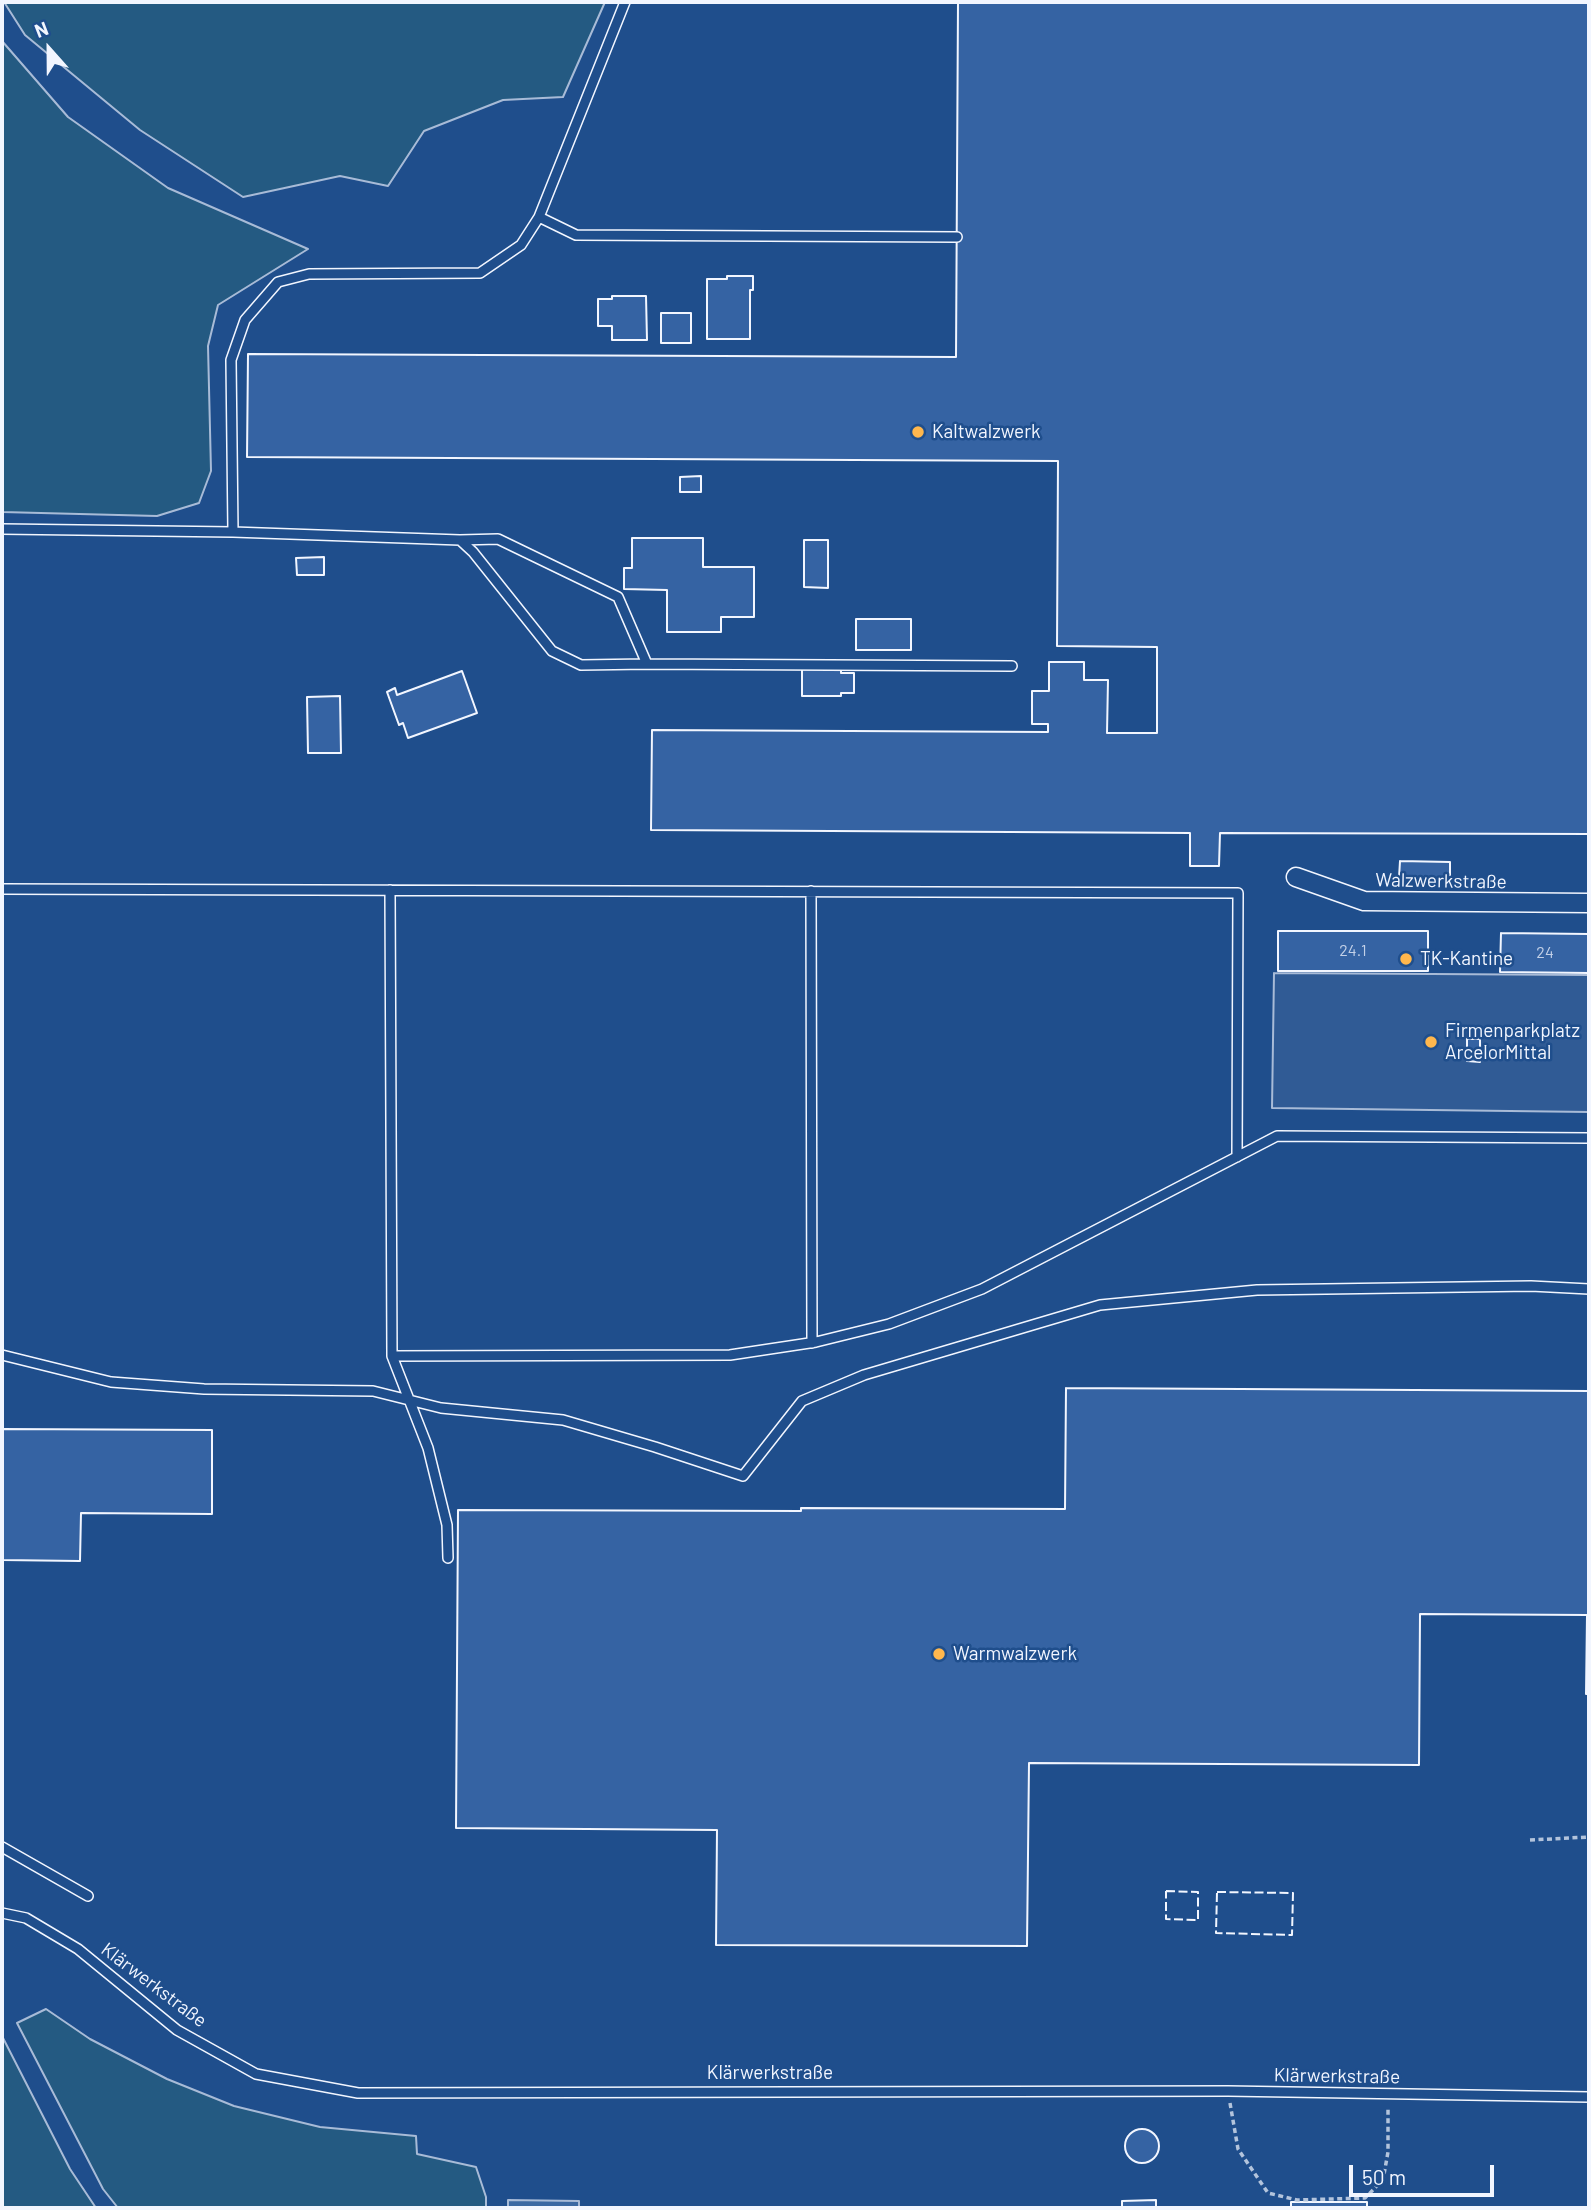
<!DOCTYPE html>
<html>
<head>
<meta charset="utf-8">
<style>
	body { margin:0 }
	#map { position:relative; width:1591px; height:2210px; overflow:hidden; background:#1f4e8c; font-family:Barlow,sans-serif }
	canvas { display:block }
	.frame { position:absolute; inset:0; border:4px solid #f2f6ff; pointer-events:none }
	.north { position:absolute; left:14px; top:14px; width:70px; height:70px; -webkit-text-stroke:5px #1f4e8c; paint-order:stroke; rotate:339deg; font-size:19px; font-weight:700; line-height:28px; text-align:center; color:#f2f6ff }
	.north::after { content:''; display:block; margin:auto; width:24px; height:32px; background:#f2f6ff; clip-path:polygon(50% 0,100% 100%,50% 72%,0 100%) }
	.scale { position:absolute; left:1349px; top:2165px; width:145px; height:32px; box-sizing:border-box; border:4px solid #f2f6ff; border-top:0; padding-left:9px; font-size:21px; line-height:24px; white-space:nowrap; color:#f2f6ff; -webkit-text-stroke:5px #1f4e8c; paint-order:stroke }
</style>
</head>
<body>
<div id="map">
<canvas width="1591" height="2210"></canvas>
<div class="frame"></div>
<div class="north">N</div>
<div class="scale">50 m</div>
</div>
<script>
const context = document.querySelector('canvas').getContext('2d');
context.lineJoin = 'round';
function paint(path, color) { context.fillStyle = color; context.fill(path, 'evenodd'); }
const shape = rows => new Path2D(rows.map(r => 'M' + r).join(''));
function strokePath(path, color, width, dash) { context.strokeStyle = color; context.lineWidth = width; context.lineCap = dash ? 'butt' : 'round'; context.setLineDash(dash || []); context.stroke(path); }
function write(font, color, halo, rows, align = 'center') {
  context.font = font + ' Barlow,sans-serif'; context.lineWidth = 5; context.setLineDash([]); context.textBaseline = 'middle'; context.strokeStyle = halo; context.fillStyle = color; for (const [text, x, y, turn = 0] of rows) {
    context.save(); context.translate(x, y); context.rotate((+turn || 0) * Math.PI / 180); context.textAlign = isNaN(turn) ? turn : align; if (halo) context.strokeText(text, 0, 0); context.fillText(text, 0, 0); context.restore();
  }
}
const green = shape([
	[4,2,605,2,563,97,503,100,424,131,388,186,340,176,243,197,140,130,25,35,4,2],
	[2,41,68,117,168,188,308,249,218,305,208,346,211,471,199,503,157,516,2,512,2,41],
	[46,2009,90,2039,167,2079,234,2106,320,2127,416,2136,417,2154,476,2167,486,2197,486,2208,118,2208,103,2189,17,2023,46,2009],
	[2,2036,70,2169,96,2208,2,2208,2,2036]
]);
paint(green, '#245a82');
strokePath(green, '#a8bbd7', 2);
const parking = shape([
	[1274,973,1589,975,1589,1112,1272,1108,1274,973]
]);
paint(parking, '#305b95');
strokePath(parking, '#a8bbd7', 2);
const water = shape([
	[508,2200,579,2201,579,2208,508,2208,508,2200]
]);
paint(water, '#3b69a3');
strokePath(water, '#a8bbd7', 2);
const building = shape([
	[958,2,1589,2,1589,834,1220,833,1219,866,1190,866,1190,833,651,830,652,730,1048,732,1048,724,1032,724,1032,691,1049,691,1049,662,1084,662,1084,680,1108,680,1107,733,1157,733,1157,647,1057,646,1058,461,247,457,248,354,956,357,958,2],
	[727,276,753,276,753,290,750,290,750,339,707,339,707,279,727,279,727,276],
	[612,296,646,296,647,340,612,340,612,326,598,326,598,299,612,299,612,296],
	[661,313,691,313,691,343,661,343,661,313],
	[701,476,701,492,680,492,680,477,701,476],
	[632,538,703,538,703,567,754,567,754,617,721,617,721,632,667,632,667,590,624,589,624,568,632,568,632,538],
	[804,540,828,540,828,588,804,587,804,540],
	[324,557,324,575,297,575,296,558,324,557],
	[856,619,911,619,911,650,856,650,856,619],
	[802,668,841,668,841,673,854,673,854,693,841,693,841,696,802,696,802,668],
	[462,671,477,713,408,738,403,723,399,725,387,692,395,688,397,695,462,671],
	[340,696,341,753,308,753,307,697,340,696],
	[1400,861,1450,862,1450,879,1399,878,1400,861],
	[1278,931,1428,931,1428,971,1278,971,1278,931],
	[1501,933,1589,934,1589,973,1500,972,1501,933],
	[1467,1039,1480,1039,1480,1062,1467,1061,1467,1039],
	[1066,1388,1589,1391,1589,1694,1586,1694,1587,1615,1420,1614,1419,1765,1029,1763,1027,1946,716,1945,717,1830,456,1828,458,1510,801,1511,801,1508,1065,1509,1066,1388],
	[2,1429,212,1430,212,1514,81,1513,80,1561,2,1560,2,1429],
	'1125 2146a17 17 0 1 1 34 0a17 17 0 1 1-34 0Z',
	[1156,2200,1156,2208,1122,2208,1122,2201,1156,2200],
	[1291,2202,1367,2202,1367,2208,1291,2208,1291,2202]
]);
paint(building, '#3563a3');
strokePath(building, '#f2f6ff', 2);
const lane = shape([
	[625,2,539,217,576,235,957,237],
	[2,529,233,532,460,540,498,539,618,597,647,664,1012,666],
	[233,532,231,360,245,320,278,282,309,274,480,273,521,245,539,217],
	[460,540,473,552,552,651,581,665,647,664],
	[2,889,1238,893,1237,1157],
	[390,890,392,1356,428,1448,447,1525,448,1558],
	[811,891,812,1343],
	[2,1355,111,1382,204,1389,373,1391,441,1408,563,1420,655,1447,743,1476,802,1401,864,1375,1100,1305,1257,1290,1531,1286,1589,1289],
	[392,1356,730,1355,816,1342,889,1324,982,1289,1277,1136,1589,1138],
	[2,1847,88,1896],
	[2,1913,26,1918,78,1949,177,2030,256,2074,358,2093,1228,2091,1589,2097]
]);
const street = shape([
	[1296,877,1364,901,1589,903]
]);
strokePath(lane, '#f2f6ff', 12);
strokePath(street, '#f2f6ff', 21);
strokePath(shape([
	[1530,1840,1589,1837],
	[1230,2103,1238,2149,1268,2193,1297,2200,1365,2198,1383,2180,1388,2152,1388,2107]
]), '#b3c4dc', 3.5, [5, 3.5]);
strokePath(lane, '#1f4e8c', 9);
strokePath(street, '#1f4e8c', 18);
strokePath(shape([
	[1166,1891,1198,1892,1198,1920,1166,1919,1166,1891],
	[1217,1892,1293,1893,1292,1935,1216,1933,1217,1892]
]), '#f2f6ff', 2, [9, 3.5]);
for (const [x, y, r, color] of [
	[918,432,7,"#ffb74d"],
	[1406,959,7,"#ffb74d"],
	[1431,1042,7,"#ffb74d"],
	[939,1654,7,"#ffb74d"]
]) { const dot = new Path2D(); dot.arc(x, y, r, 0, 2 * Math.PI); context.fillStyle = color; context.fill(dot); strokePath(dot, '#1f4e8c', 2.5); }
write('16px', '#c3d1e8', null, [
	["24.1",1353,951],
	["24",1545,953]
]);
write('19px', '#f2f6ff', '#1f4e8c', [
	["Kaltwalzwerk",932,432],
	["TK-Kantine",1420,959],
	["Firmenparkplatz",1445,1031],
	["ArcelorMittal",1445,1053],
	["Warmwalzwerk",953,1654]
], 'left');
write('19px', '#f2f6ff', '#1f4e8c', [
	["Walzwerkstraße",1441,881,1],
	["Klärwerkstraße",154,1985,37],
	["Klärwerkstraße",770,2073],
	["Klärwerkstraße",1337,2076,1]
]);
</script>
</body>
</html>
